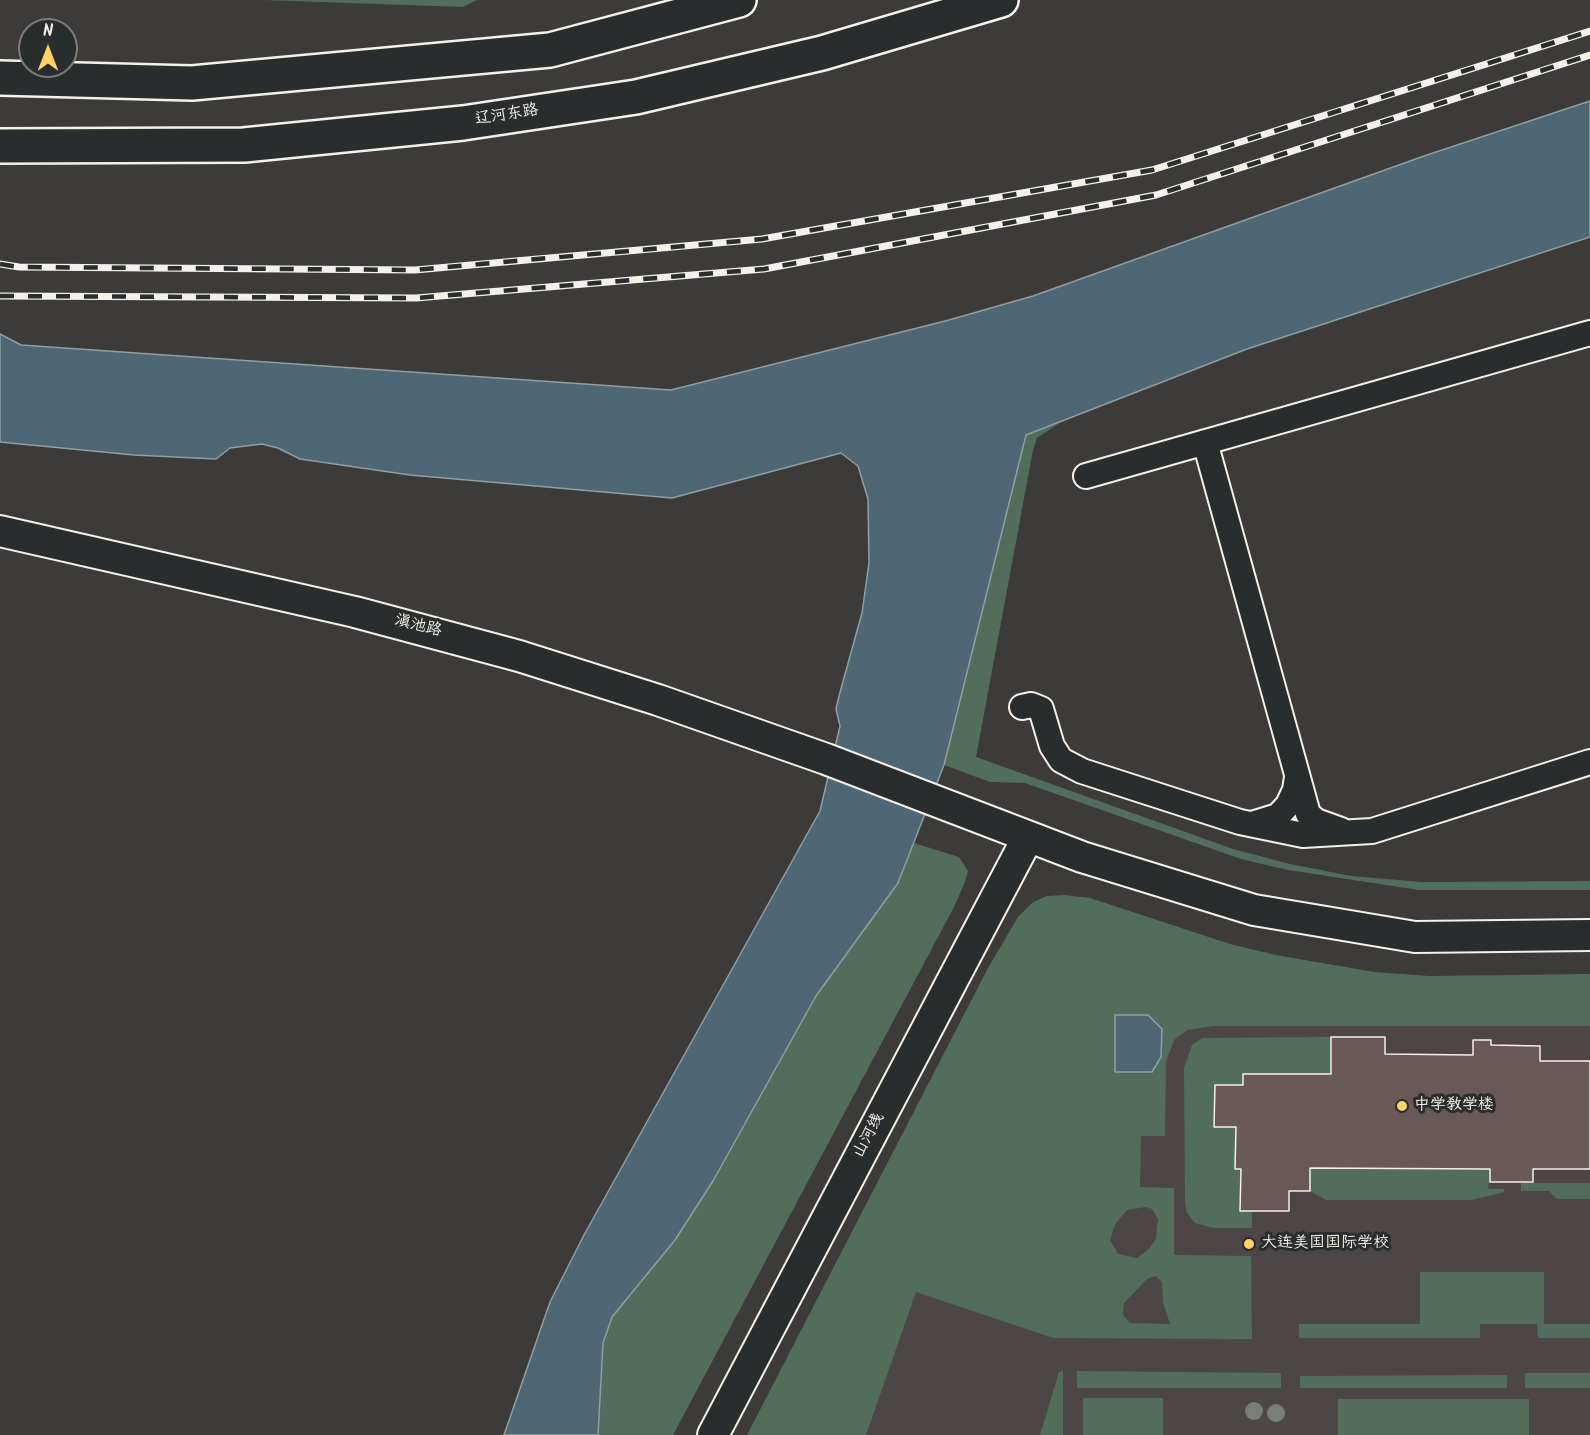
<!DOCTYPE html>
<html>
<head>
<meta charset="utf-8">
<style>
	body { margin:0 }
	#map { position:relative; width:1590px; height:1435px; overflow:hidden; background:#3d3a3a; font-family:Kalam,sans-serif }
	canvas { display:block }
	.north { position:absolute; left:18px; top:18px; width:60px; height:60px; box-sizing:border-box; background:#2a2d2e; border:2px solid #7b7b78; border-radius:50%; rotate:0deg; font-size:16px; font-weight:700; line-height:24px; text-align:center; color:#f4f1e8 }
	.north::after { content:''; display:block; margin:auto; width:21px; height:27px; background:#ffd166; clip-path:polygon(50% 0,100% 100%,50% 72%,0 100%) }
</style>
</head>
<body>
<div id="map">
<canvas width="1590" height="1435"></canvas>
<div class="north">N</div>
</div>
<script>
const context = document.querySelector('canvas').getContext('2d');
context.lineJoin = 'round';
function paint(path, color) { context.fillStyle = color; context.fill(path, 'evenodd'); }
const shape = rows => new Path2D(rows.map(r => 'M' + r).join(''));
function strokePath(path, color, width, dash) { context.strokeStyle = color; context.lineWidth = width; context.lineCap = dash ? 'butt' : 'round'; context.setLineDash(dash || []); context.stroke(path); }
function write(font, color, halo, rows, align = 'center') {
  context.font = font + ' Kalam,"LXGW WenKai TC",sans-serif'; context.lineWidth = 6; context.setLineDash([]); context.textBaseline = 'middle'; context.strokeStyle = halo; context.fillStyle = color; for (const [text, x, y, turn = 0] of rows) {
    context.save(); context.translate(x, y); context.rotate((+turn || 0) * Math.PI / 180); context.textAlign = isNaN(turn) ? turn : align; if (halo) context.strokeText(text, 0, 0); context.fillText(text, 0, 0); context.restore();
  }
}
paint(shape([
	[1590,1015,1590,1435,845,1435,1045,1016]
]), '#4d4646');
paint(shape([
	[264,0,477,0,463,7],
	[1061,422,1037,438,1033,450,976,757,1233,849,1290,864,1351,876,1422,882,1590,881,1590,890,1419,890,1288,870,1241,859,1025,783,990,782,944,765,1026,435],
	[914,843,959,857,968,871,965,882,954,907,673,1435,598,1435,603,1343,612,1317,675,1240,713,1181,816,996,898,883],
	[1064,895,1090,898,1230,944,1276,955,1374,972,1429,976,1590,974,1590,1026,1213,1026,1187,1030,1174,1040,1166,1062,1165,1136,1141,1136,1140,1187,1174,1188,1174,1255,1251,1256,1252,1339,1053,1338,916,1292,866,1435,747,1435,988,968,1018,917,1033,902,1047,896],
	[1146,1207,1152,1209,1158,1219,1156,1239,1148,1250,1137,1258,1118,1254,1110,1240,1115,1224,1127,1210],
	[1156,1276,1162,1282,1163,1302,1170,1324,1130,1323,1123,1315,1124,1303,1147,1279],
	[1331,1037,1331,1074,1243,1085,1215,1085,1214,1127,1236,1127,1235,1168,1241,1169,1240,1211,1252,1211,1252,1228,1213,1228,1195,1223,1187,1213,1185,1202,1184,1068,1192,1045,1202,1038],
	[1310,1168,1490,1169,1488,1189,1504,1189,1504,1192,1472,1200,1326,1200,1310,1191],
	[1521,1183,1590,1183,1590,1199,1557,1199,1549,1191,1521,1191],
	[1420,1272,1544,1272,1544,1324,1590,1324,1590,1338,1538,1338,1537,1324,1480,1324,1480,1338,1299,1338,1299,1324,1420,1324],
	[1063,1371,1063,1435,1040,1435,1059,1372],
	[1077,1371,1281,1373,1281,1388,1077,1388],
	[1525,1373,1590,1373,1590,1388,1525,1388],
	[1507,1375,1507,1388,1300,1388,1300,1376],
	[1083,1398,1163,1398,1163,1435,1083,1435],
	[1338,1399,1529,1399,1529,1435,1338,1435]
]), '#536d5c');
const water = shape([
	[1590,101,1590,237,1247,349,1026,435,944,765,898,883,816,996,713,1181,675,1240,612,1317,603,1343,598,1435,504,1435,550,1302,584,1235,820,811,840,726,836,709,839,696,862,613,869,563,868,499,858,466,841,453,672,498,410,475,300,459,278,448,262,444,230,448,216,459,134,455,0,442,0,334,21,345,671,390,949,320,1033,296,1424,156,1590,101],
	[1115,1015,1148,1015,1162,1029,1161,1057,1152,1072,1115,1072,1115,1015]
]);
paint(water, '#4f6774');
strokePath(water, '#919ea2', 1.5);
const building = shape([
	[1331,1037,1385,1037,1385,1054,1473,1055,1473,1040,1491,1040,1491,1045,1540,1046,1540,1061,1590,1061,1590,1169,1533,1169,1533,1182,1490,1182,1490,1169,1310,1168,1310,1191,1289,1191,1289,1211,1240,1211,1241,1169,1235,1169,1236,1127,1214,1127,1215,1085,1243,1085,1243,1074,1331,1074,1331,1037]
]);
paint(building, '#6a5757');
strokePath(building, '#f4f1e8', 1.5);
const minor = shape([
	[1205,442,1308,814,1316,821,1341,830],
	[1086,476,1590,333],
	[1022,707,1031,705,1041,709,1052,746,1061,760,1082,771,1240,822,1303,835,1372,831,1590,762],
	[1252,824,1278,816,1288,805,1295,790,1297,777]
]);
const tertiary = shape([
	[0,531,355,612,519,656,658,700,826,759,1082,857,1254,910,1415,937,1590,935],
	[713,1435,1028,837]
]);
const primary = shape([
	[0,78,192,83,550,50,739,0],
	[0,146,244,145,463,123,636,97,822,53,1001,0]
]);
strokePath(minor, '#f4f1e8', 28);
strokePath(tertiary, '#f4f1e8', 34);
strokePath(primary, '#f4f1e8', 38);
strokePath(minor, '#2a2d2e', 24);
strokePath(tertiary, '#2a2d2e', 30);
strokePath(primary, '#2a2d2e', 33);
const rail = shape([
	[0,264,19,267,415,270,762,239,1152,170,1590,31],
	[0,296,416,298,764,269,1156,195,1590,55]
]);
strokePath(rail, '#f4f1e8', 7);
strokePath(rail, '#2a2d2e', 4.5, [14]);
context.fillStyle = '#7a7e77';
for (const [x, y] of [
	[1254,1411],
	[1276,1413]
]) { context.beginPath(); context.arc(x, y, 9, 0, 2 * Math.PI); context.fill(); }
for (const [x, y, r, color] of [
	[1402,1106,6,"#ffd166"],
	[1249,1244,6,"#ffd166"]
]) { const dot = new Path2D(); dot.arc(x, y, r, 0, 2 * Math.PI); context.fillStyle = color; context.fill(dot); strokePath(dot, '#2a2d2e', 2); }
write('16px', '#f4f1e8', '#2a2d2e', [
	["辽河东路",507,116,-9],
	["滇池路",418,627,14],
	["山河线",870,1136,-62]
]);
write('16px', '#f4f1e8', '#2a2d2e', [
	["中学教学楼",1414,1106],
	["大连美国国际学校",1261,1244]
], 'left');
</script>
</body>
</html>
